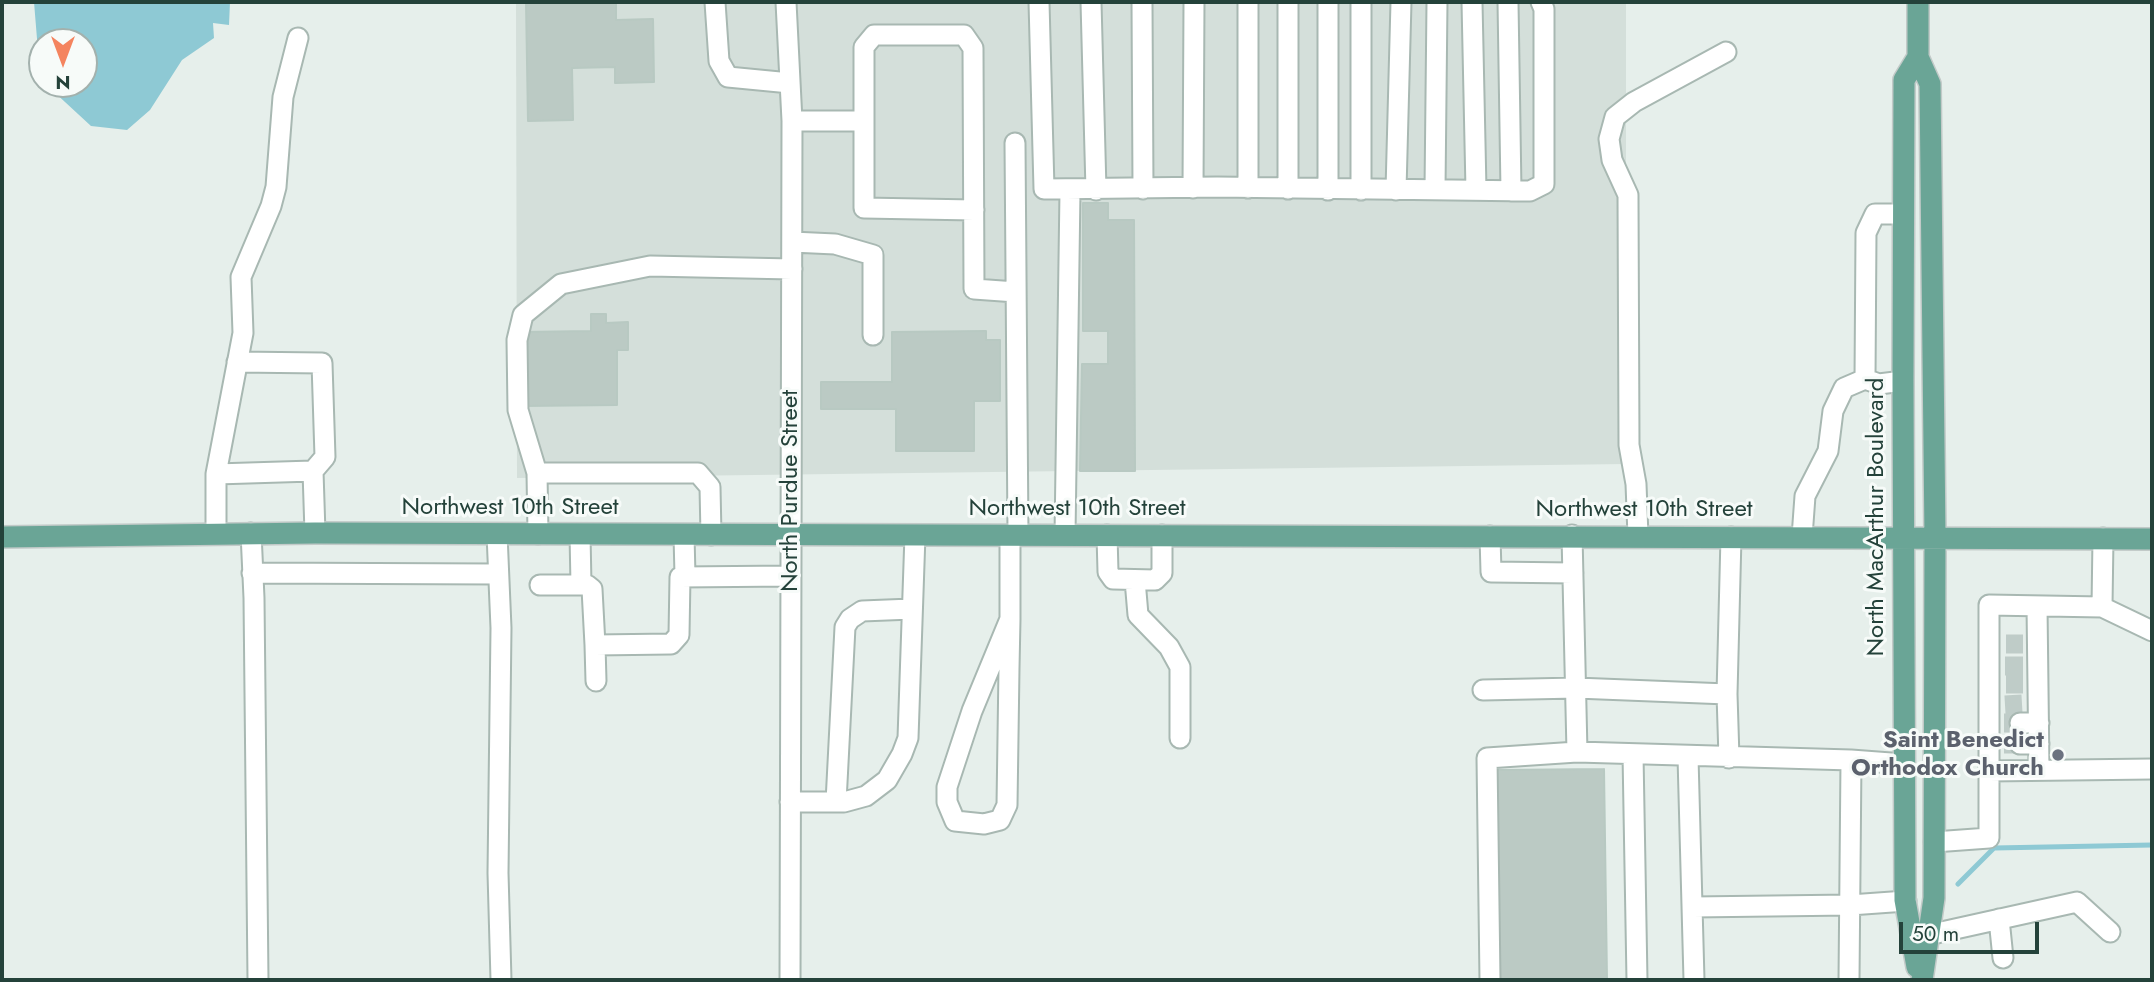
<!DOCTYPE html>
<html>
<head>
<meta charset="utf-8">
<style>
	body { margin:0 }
	#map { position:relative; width:2154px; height:982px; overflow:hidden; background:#e6efeb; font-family:Jost,sans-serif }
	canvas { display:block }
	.frame { position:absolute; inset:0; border:4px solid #24423a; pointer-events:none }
	.north { position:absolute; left:28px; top:28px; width:70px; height:70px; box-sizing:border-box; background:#f7fbf9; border:2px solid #a3b1ad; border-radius:50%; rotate:180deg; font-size:19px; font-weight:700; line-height:28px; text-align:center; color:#24423a }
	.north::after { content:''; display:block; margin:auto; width:24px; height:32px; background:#f4845f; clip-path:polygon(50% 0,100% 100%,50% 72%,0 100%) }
	.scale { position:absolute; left:1899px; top:922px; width:140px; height:32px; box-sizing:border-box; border:4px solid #24423a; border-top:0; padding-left:9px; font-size:21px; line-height:24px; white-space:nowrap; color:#24423a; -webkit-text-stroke:5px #f7fbf9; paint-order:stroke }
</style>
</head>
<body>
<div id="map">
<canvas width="2154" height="982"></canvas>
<div class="frame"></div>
<div class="north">N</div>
<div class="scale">50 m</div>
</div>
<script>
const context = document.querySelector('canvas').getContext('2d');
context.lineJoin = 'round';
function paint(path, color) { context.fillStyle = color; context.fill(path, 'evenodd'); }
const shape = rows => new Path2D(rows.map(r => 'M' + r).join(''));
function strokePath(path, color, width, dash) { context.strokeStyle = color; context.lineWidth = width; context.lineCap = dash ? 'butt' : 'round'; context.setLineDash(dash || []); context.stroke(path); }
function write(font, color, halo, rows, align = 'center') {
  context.font = font + ' Jost,sans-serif'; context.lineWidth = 6; context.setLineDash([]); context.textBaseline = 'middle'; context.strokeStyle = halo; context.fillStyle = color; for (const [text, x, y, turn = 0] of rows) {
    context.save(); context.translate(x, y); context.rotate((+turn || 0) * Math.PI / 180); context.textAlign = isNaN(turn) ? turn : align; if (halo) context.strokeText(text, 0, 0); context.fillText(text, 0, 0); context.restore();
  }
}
paint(shape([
	[516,2,1626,2,1626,464,517,478]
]), '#d4dfda');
paint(shape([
	[34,2,230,2,229,25,213,23,214,38,182,60,150,110,127,130,91,126,52,90,51,84,84,84,84,42,42,42,42,57,38,51]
]), '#8ec9d4');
strokePath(shape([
	[1958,884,1994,848,2152,845]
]), '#8ec9d4', 5);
const building = shape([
	[526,2,616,2,616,20,653,19,654,82,615,83,615,67,572,68,573,120,528,121,526,2],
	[1083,203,1108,203,1108,220,1134,220,1135,471,1080,471,1082,364,1108,364,1108,331,1083,331,1083,203],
	[591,314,606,314,606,323,628,322,628,350,617,350,617,405,522,406,522,332,591,331,591,314],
	[986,331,986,340,1000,340,1000,401,974,401,974,451,896,451,896,409,821,409,821,382,892,382,892,332,986,331],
	[1604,769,1607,980,1499,980,1497,770,1604,769]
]);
paint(building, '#bbcac4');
strokePath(building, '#b8c9c2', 2);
strokePath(shape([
	[2006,644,2023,644],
	[2005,666,2023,666],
	[2006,684,2023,684],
	[2005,705,2022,704],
	[2004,723,2020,723],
	[2004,744,2020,744]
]), '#bfccc8', 19, [19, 10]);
const minor = shape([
	[715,2,719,61,728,77,790,83],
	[786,2,792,121,790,980],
	[1039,2,1044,189,1217,187,1530,191,1544,184,1544,9,1541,2],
	[1091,2,1096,190],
	[1142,2,1143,189],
	[1288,2,1288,189],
	[1361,2,1361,190],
	[1472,2,1476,190],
	[1508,2,1511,191],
	[792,121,864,121],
	[1015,143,1018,535],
	[1193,188,1194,2],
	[1248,188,1248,2],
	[1435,189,1437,2],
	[1328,190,1328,2],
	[1396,190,1401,2],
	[974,210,864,208,864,47,874,35,964,35,973,48,974,289,1016,292],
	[792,242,835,244,873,255,873,335],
	[237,362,322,363,325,457,313,471],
	[1903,381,1879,384,1865,379,1866,233,1875,214,1903,214],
	[537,473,698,473,710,487,711,535],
	[216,474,243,333,241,277,271,206,276,187,283,97,298,38],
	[251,533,254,598,258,980],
	[216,534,216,474,313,471,315,533],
	[497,534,501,628,498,873,501,980],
	[538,534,537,473,518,410,517,340,523,315,561,284,650,266,792,269],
	[580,534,581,585],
	[684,535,685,576],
	[1065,535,1070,191],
	[1107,535,1108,572,1113,579,1155,580,1162,573,1162,535],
	[1572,535,1577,752],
	[1490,536,1491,572,1573,573],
	[1638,536,1636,484,1629,445,1628,195,1612,160,1609,139,1615,117,1634,102,1726,52],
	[1802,537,1805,496,1828,451,1833,411,1844,388,1865,379],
	[252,573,497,574],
	[1135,580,1138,615,1169,647,1180,667,1180,738],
	[540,585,587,585,592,589,595,645,671,644,679,635,680,577,790,576],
	[2037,606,2039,770],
	[2102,607,2152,631],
	[1010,619,972,711,947,787,947,802,955,821,984,824,1000,820,1007,805,1009,668,1010,619,1010,535],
	[595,645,596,681],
	[1483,690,1576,688,1727,694,1729,758],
	[1727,694,1731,537],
	[2020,723,2039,723],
	[2020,744,2039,744],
	[1633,754,1637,980],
	[1688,757,1694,980],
	[1851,760,1904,764],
	[1989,771,2152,769],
	[790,802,844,802,866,796,887,780,902,754,908,738,915,535],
	[836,802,845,627,850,619,862,611,912,609],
	[1934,842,1989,838,1989,605,2102,607,2103,538],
	[1693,907,1850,905,1906,901],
	[1999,919,2003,958],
	[1928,935,2077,902,2110,932],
	[1490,980,1487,758,1577,752,1851,760,1849,980]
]);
const major = shape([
	[1918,2,1918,57,1930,84,1935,537,1934,898,1922,980],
	[2,537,315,533,2152,539],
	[1917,967,1905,900,1903,381,1904,80,1918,57]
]);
strokePath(minor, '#a8b8b2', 23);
strokePath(major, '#c2cac8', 24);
strokePath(minor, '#fff', 19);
strokePath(major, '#6aa596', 21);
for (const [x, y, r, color] of [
	[2058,755,7,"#6b7280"]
]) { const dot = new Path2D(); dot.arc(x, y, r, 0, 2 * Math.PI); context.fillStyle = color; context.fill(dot); strokePath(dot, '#f7fbf9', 2.5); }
write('24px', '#24423a', '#f7fbf9', [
	["North Purdue Street",791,491,-90],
	["Northwest 10th Street",510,508],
	["Northwest 10th Street",1077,509],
	["Northwest 10th Street",1644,510],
	["North MacArthur Boulevard",1877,517,-90]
]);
write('bold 24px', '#5b616d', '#f7fbf9', [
	["Saint Benedict",2044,741],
	["Orthodox Church",2044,769]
], 'right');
</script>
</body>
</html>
